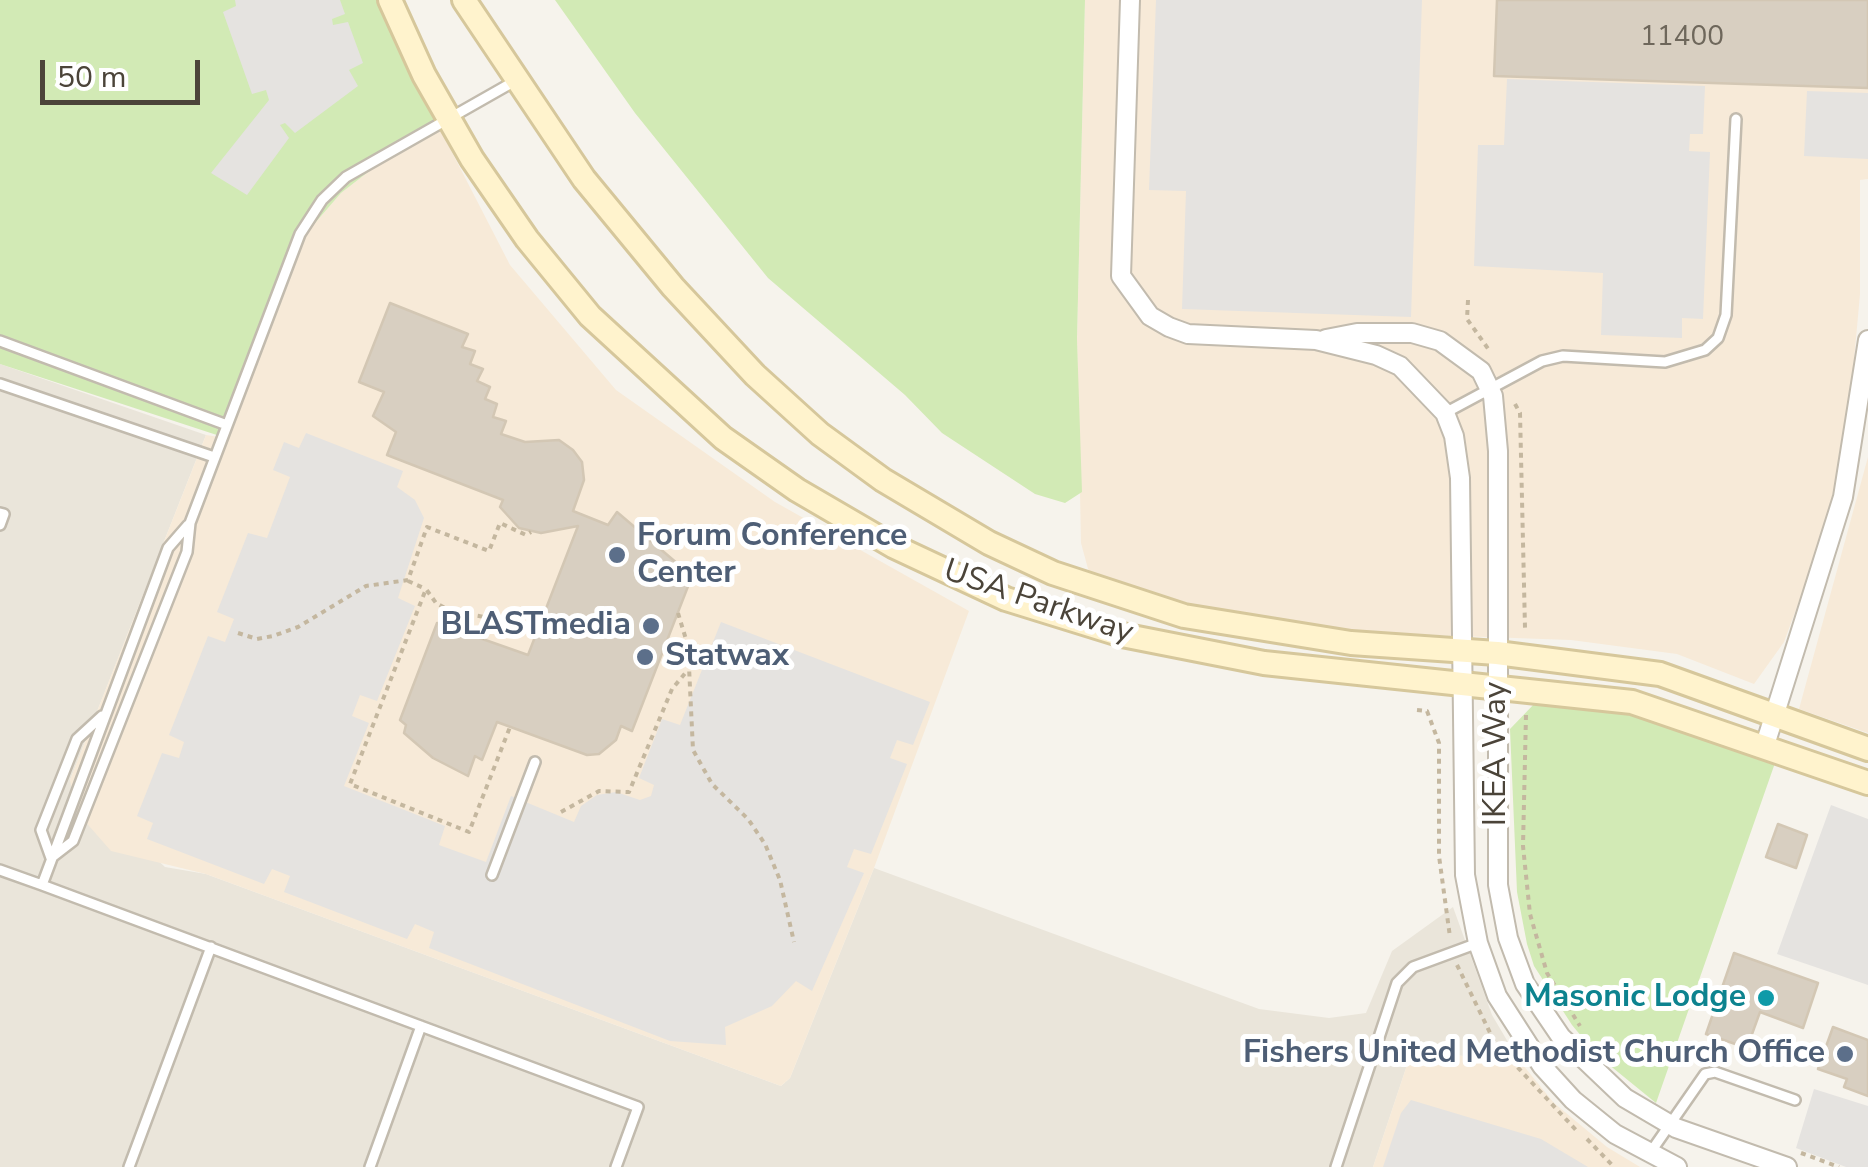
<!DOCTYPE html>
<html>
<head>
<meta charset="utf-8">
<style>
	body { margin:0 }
	#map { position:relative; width:1868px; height:1167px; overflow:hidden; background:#f6f3ec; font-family:"Nunito Sans",sans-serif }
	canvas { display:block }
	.scale { position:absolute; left:40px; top:60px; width:160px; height:45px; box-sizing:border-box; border:5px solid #4b4439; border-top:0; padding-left:12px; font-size:30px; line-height:35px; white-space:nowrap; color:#4b4439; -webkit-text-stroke:8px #fff; paint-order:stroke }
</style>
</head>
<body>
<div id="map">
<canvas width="1868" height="1167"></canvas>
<div class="scale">50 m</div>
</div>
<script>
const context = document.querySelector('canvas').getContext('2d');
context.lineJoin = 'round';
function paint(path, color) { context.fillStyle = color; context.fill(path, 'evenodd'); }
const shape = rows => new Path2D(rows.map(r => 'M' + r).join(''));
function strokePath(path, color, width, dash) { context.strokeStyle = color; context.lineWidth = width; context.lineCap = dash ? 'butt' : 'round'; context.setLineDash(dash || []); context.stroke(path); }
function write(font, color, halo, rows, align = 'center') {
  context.font = font + ' "Nunito Sans",sans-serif'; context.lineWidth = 10; context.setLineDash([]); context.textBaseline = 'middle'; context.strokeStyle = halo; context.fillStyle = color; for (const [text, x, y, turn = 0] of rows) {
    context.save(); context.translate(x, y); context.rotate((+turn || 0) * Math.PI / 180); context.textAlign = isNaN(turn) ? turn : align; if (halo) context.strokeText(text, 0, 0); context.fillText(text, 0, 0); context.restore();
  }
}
paint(shape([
	[0,364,206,435,70,780,165,867,206,874,781,1086,790,1078,874,868,1259,1009,1329,1018,1366,1013,1392,951,1453,907,1492,1015,1518,1059,1411,1053,1373,1167,0,1167]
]), '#eae5da');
paint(shape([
	[1085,0,1868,0,1868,179,1860,180,1860,294,1850,404,1835,486,1811,569,1784,642,1754,684,1677,654,1571,640,1373,633,1228,614,1090,576,1081,543,1077,339],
	[439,127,510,265,616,390,775,502,969,611,874,868,790,1078,781,1086,206,874,111,851,75,810,70,780,206,435,225,438,302,238,341,193,381,162],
	[1868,457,1868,733,1799,709],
	[1411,1053,1518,1059,1554,1103,1607,1147,1640,1167,1373,1167]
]), '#f7ead8');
paint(shape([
	[0,0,376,0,439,127,381,162,341,193,302,238,226,438,0,364],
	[555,0,1085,0,1077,339,1082,492,1065,503,1035,494,942,433,905,395,768,278,635,113],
	[1535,703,1643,715,1775,763,1656,1103,1597,1055,1572,1025,1534,966,1527,944,1517,892,1510,729]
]), '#d2eab5');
paint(shape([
	[235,0,340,0,345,14,332,19,333,25,348,22,363,63,349,70,358,86,295,133,285,123,280,125,289,138,247,195,211,173,269,100,266,90,252,94,223,12,236,6],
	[1156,0,1422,0,1411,317,1182,309,1186,191,1149,190],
	[1507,79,1705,86,1703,134,1690,134,1689,151,1710,152,1703,319,1682,318,1682,338,1601,335,1603,273,1474,266,1478,145,1504,145],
	[1807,91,1868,93,1868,159,1804,156],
	[306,433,403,471,397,487,415,500,424,518,398,598,415,606,377,701,360,695,352,716,369,723,344,786,445,826,439,845,486,862,511,796,574,822,581,806,597,795,616,792,640,800,651,796,654,785,639,778,662,719,680,725,721,622,930,702,913,745,897,740,890,758,907,764,871,854,854,849,847,867,864,873,812,991,796,981,772,1006,725,1027,726,1045,670,1041,429,948,434,932,415,924,407,939,284,892,290,876,272,869,264,884,147,839,153,823,137,816,162,753,179,758,184,742,169,735,208,636,225,642,234,619,217,612,248,533,267,538,290,477,273,470,284,442,299,448],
	[1831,805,1868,819,1868,985,1777,954],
	[1814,1089,1868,1106,1868,1167,1846,1167,1796,1148],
	[1411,1100,1541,1139,1588,1167,1383,1167,1401,1113]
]), '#e5e3e0');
const building = shape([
	[1497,0,1868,0,1868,88,1494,76,1497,0],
	[390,303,468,334,462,347,475,351,470,364,483,369,477,381,490,387,485,399,497,404,493,417,506,421,501,434,525,442,559,440,573,450,582,462,584,480,573,511,608,525,617,512,692,576,632,731,621,726,616,740,599,754,587,755,497,722,482,760,475,756,468,776,433,758,404,733,406,725,400,720,437,623,528,655,578,526,541,533,519,528,500,507,503,500,387,455,396,432,373,416,384,392,359,382,390,303],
	[1778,824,1807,835,1796,868,1766,857,1778,824],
	[1734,953,1818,983,1803,1028,1760,1012,1747,1048,1706,1034,1734,953],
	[1833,1027,1868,1040,1868,1096,1844,1087,1847,1079,1818,1069,1833,1027]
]);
paint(building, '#d8cfc1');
strokePath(building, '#d3c7b4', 2.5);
const lane = shape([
	[0,341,227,425],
	[0,384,214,457],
	[1445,413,1542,361,1563,356,1665,362,1705,350,1718,338,1726,315,1736,119],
	[0,513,4,514,0,525],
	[51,858,73,841,187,552,190,523,300,234,322,200,346,177,515,81],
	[51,858,41,830,77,739,102,716],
	[0,870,42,885,168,548,188,525],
	[492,875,535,762],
	[42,885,638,1107,616,1167],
	[1650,1153,1705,1074,1715,1072,1795,1100],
	[129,1167,211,947],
	[370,1167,421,1026],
	[1336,1167,1397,983,1413,967,1478,943]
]);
const street = shape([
	[1130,0,1121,276,1150,316,1169,327,1188,334,1316,340,1376,355,1400,366,1445,413,1454,436,1460,478,1465,875,1478,943,1497,996,1542,1066,1573,1100,1615,1134,1677,1167],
	[1326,339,1357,333,1412,333,1440,341,1481,371,1493,396,1498,451,1498,885,1508,938,1525,984,1561,1037,1625,1098,1676,1128,1787,1167],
	[1765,745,1843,497,1868,340]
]);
const secondary = shape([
	[390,0,424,75,472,159,527,239,590,316,723,438,797,490,893,546,1006,599,1122,635,1264,663,1632,702,1868,783],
	[464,0,584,179,673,287,755,375,820,434,883,480,989,543,1053,573,1184,616,1351,643,1497,653,1660,674,1868,749]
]);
strokePath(lane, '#c2bbae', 14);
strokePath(street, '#c2bbae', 22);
strokePath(secondary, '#d6c79b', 28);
strokePath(shape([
	[1468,300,1467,319,1489,350],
	[1515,404,1520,413,1525,628],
	[408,581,426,589],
	[678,613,688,646,693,750,712,784,748,819,765,844,780,880,794,942],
	[238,633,257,639,273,636,298,627,366,586,408,580,427,527,489,551,500,523,526,535,531,532],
	[482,639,490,618,450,611,436,603,426,589,350,784,469,832,510,727],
	[1417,710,1427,711,1439,743,1439,856,1450,937],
	[1526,715,1523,846,1530,914,1547,973,1580,1026],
	[561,812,599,791,629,792,672,689,687,671],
	[1457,965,1495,1043,1576,1130],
	[1587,1139,1614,1167],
	[1801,1153,1839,1167]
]), '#c4b79f', 4, [5, 5]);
strokePath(lane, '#fff', 9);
strokePath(street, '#fff', 18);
strokePath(secondary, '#fff3cd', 22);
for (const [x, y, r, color] of [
	[617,555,10,"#5c6f8a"],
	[651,626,10,"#5c6f8a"],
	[645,657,10,"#5c6f8a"],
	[1766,998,10,"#0f9aa8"],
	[1845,1054,10,"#5c6f8a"]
]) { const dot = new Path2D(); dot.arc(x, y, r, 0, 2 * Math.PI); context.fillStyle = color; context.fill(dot); strokePath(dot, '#fff', 4); }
write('28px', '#6e675b', null, [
	["11400",1682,38]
]);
write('bold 32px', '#4e5e75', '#fff', [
	["Forum Conference",637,537],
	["Center",637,574],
	["BLASTmedia",631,626,"right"],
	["Statwax",665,657],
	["Fishers United Methodist Church Office",1825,1054,"right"]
], 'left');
write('32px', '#4b4439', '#fff', [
	["USA Parkway",1038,603,19],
	["IKEA Way",1497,754,-90]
]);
write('bold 32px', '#0d838f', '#fff', [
	["Masonic Lodge",1746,998]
], 'right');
</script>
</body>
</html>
